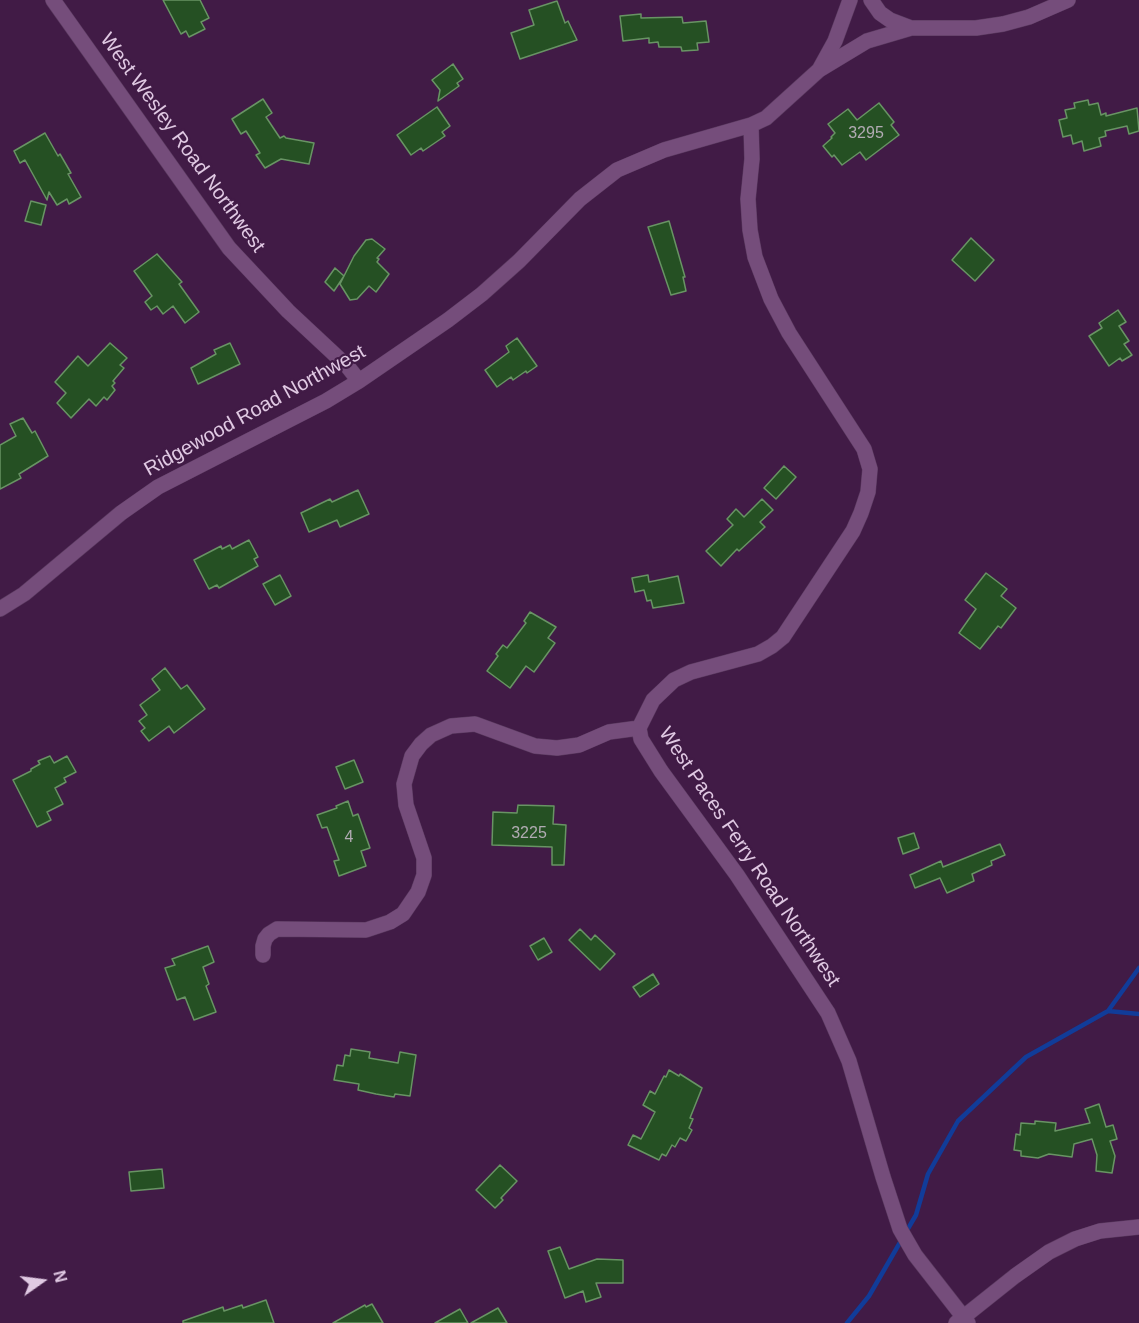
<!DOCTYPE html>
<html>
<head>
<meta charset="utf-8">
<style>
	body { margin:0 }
	#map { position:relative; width:1139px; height:1323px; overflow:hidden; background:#411b46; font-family:Arial,sans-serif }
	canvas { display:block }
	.north { position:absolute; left:12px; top:1251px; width:60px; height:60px; -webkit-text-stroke:4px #411b46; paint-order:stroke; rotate:76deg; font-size:16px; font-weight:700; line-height:24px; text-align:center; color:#e0c9e3 }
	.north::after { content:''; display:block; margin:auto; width:21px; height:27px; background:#e0c9e3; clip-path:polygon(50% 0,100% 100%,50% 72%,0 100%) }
</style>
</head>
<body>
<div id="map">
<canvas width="1139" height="1323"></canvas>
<div class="north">N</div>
</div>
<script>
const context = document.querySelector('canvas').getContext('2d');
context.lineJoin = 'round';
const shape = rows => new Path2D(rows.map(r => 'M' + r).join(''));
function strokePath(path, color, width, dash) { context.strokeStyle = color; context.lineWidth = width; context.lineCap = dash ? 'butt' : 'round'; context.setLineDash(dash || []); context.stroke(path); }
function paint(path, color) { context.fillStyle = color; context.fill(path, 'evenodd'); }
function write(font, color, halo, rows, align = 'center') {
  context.font = font + ' Arial,sans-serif'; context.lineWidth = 4.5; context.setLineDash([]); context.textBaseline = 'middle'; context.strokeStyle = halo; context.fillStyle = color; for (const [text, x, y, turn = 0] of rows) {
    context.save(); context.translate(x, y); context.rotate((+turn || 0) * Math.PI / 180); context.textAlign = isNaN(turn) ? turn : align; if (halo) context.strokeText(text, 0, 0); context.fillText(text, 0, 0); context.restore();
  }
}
strokePath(shape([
	[1108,1011,1139,1014],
	[906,1232,916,1215,928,1174,958,1121,1026,1057,1108,1011,1139,968],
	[847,1323,869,1296,902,1239]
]), '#113c99', 4.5);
const building = shape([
	[163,0,200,0,209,18,201,22,205,29,189,37,186,31,181,34,163,0],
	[557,1,565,23,568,21,577,40,520,59,511,33,534,25,529,10,557,1],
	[641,14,641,18,682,17,683,23,706,21,709,42,697,43,698,50,682,51,681,47,659,47,658,42,649,43,649,38,623,41,620,16,641,14],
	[453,64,463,79,457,83,459,86,438,101,440,90,432,80,453,64],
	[263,99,272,113,266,117,280,138,284,136,286,138,314,143,309,164,281,159,265,168,256,155,260,153,246,131,241,134,232,119,263,99],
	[1088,100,1089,105,1098,103,1101,115,1106,113,1106,116,1137,108,1139,131,1129,134,1127,126,1105,131,1106,136,1099,138,1101,146,1084,151,1082,141,1073,144,1071,135,1063,137,1059,120,1067,118,1065,110,1075,108,1074,103,1088,100],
	[879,103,894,122,891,125,899,135,866,160,860,152,842,165,834,155,832,157,823,146,832,138,831,137,835,133,828,124,848,109,857,120,879,103],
	[437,107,450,126,442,132,445,136,423,151,421,148,411,155,397,135,437,107],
	[45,133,58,156,60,154,71,173,68,174,81,197,69,204,67,199,57,205,49,192,47,200,25,160,20,163,14,151,45,133],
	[31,201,46,205,41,225,25,221,31,201],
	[669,221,685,277,683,277,686,291,671,295,648,227,669,221],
	[971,238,994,260,975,281,952,260,971,238],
	[372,239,385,249,377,258,379,259,377,262,389,274,376,292,369,286,357,299,350,300,340,284,354,256,366,240,372,239],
	[157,254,182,282,179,284,199,312,185,323,173,306,163,314,157,306,151,310,145,302,152,296,134,271,157,254],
	[335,268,344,276,334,291,325,282,335,268],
	[1118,310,1126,322,1119,326,1129,341,1124,344,1132,355,1122,361,1120,358,1109,366,1089,336,1102,328,1099,323,1118,310],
	[517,338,537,366,527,373,526,371,513,380,511,377,497,387,485,370,509,352,506,346,517,338],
	[110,343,127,358,120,365,124,368,113,381,115,383,112,386,115,390,107,400,104,397,96,406,89,399,71,418,57,403,66,393,55,382,78,356,88,366,110,343],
	[230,343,240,364,198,384,191,368,216,354,214,350,230,343],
	[23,418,32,433,35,431,48,456,19,474,21,478,0,489,0,445,16,436,10,424,23,418],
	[784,466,796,477,776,499,764,488,784,466],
	[358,490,369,514,340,527,337,520,309,532,301,513,330,499,332,502,358,490],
	[762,499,773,510,760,522,765,527,739,551,737,549,721,566,706,551,733,525,727,519,736,509,744,517,762,499],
	[249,540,258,557,254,559,258,566,219,588,217,585,209,589,194,560,221,546,222,549,230,545,232,549,249,540],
	[986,573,1007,589,1001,596,1016,608,1001,628,998,626,980,649,959,633,976,609,965,600,986,573],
	[280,575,291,596,275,605,263,584,280,575],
	[648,575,649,582,678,576,684,603,653,608,651,600,647,601,644,590,635,592,632,578,648,575],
	[530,612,556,627,548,638,555,643,534,672,526,666,510,688,487,671,498,656,496,654,503,645,507,648,526,623,524,621,530,612],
	[165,668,181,689,187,685,205,709,174,733,169,726,149,741,141,731,145,728,139,721,147,715,140,705,160,690,152,679,165,668],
	[50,756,54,763,67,756,76,772,64,778,66,782,55,788,63,804,47,812,51,820,37,827,13,780,31,771,31,769,40,764,38,761,50,756],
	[354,760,363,782,345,789,336,767,354,760],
	[348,801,353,816,358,814,370,848,361,851,366,866,339,876,334,861,339,860,327,827,322,828,317,815,337,808,336,806,348,801],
	[518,805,554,806,553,824,566,825,564,865,552,865,552,847,492,845,493,812,517,813,518,805],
	[914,833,919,848,903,854,898,838,914,833],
	[1000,844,1005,855,991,861,992,865,972,874,974,881,947,893,940,878,915,888,910,875,941,861,943,867,1000,844],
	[580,929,591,940,595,935,615,954,600,970,569,940,580,929],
	[544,938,552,952,538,960,530,946,544,938],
	[208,946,214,962,203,967,209,984,206,986,216,1012,194,1020,185,997,177,1000,165,968,175,965,172,959,208,946],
	[653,974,659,984,640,997,633,987,653,974],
	[351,1049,370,1052,369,1058,398,1063,400,1052,416,1055,410,1096,395,1094,394,1097,376,1094,358,1090,359,1084,334,1080,337,1065,343,1066,345,1055,350,1056,351,1049],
	[669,1070,679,1076,680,1074,702,1088,690,1118,693,1119,689,1128,692,1130,686,1141,680,1138,675,1147,672,1145,666,1156,662,1154,659,1160,628,1145,633,1135,641,1139,655,1112,643,1105,650,1091,655,1094,664,1076,666,1077,669,1070],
	[1099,1104,1106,1127,1113,1125,1117,1139,1110,1141,1115,1156,1112,1173,1096,1171,1097,1155,1092,1139,1074,1144,1072,1157,1049,1154,1038,1158,1021,1156,1021,1151,1014,1150,1016,1134,1020,1135,1021,1123,1035,1124,1035,1121,1056,1123,1055,1131,1090,1123,1085,1109,1099,1104],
	[500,1165,517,1181,501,1198,503,1200,495,1208,476,1190,500,1165],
	[162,1169,164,1188,131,1191,129,1172,162,1169],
	[560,1247,569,1269,597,1259,623,1260,623,1283,596,1283,601,1297,586,1302,583,1291,565,1298,548,1251,560,1247],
	[266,1300,274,1323,183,1323,183,1321,223,1307,224,1311,242,1305,243,1308,266,1300],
	[372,1304,383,1323,333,1323,365,1305,366,1307,372,1304],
	[498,1308,507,1323,471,1323,498,1308],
	[460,1309,468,1323,435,1323,460,1309]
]);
paint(building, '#255023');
strokePath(building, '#689464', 1.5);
const minor = shape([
	[53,0,229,248,288,311,348,367,359,381],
	[871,0,880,13,890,20,911,28],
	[819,70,835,41,850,0],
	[751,125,752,159,748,199,750,230,755,257,771,299,789,333,864,449,870,469,868,492,861,513,853,531,783,637,772,646,758,654,691,672,674,680,653,700,639,728,641,739,661,771,737,875,828,1013,849,1061,883,1177,900,1229,915,1255,968,1323],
	[0,609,24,594,121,513,158,487,326,401,359,381,448,320,482,294,519,261,580,199,617,170,664,150,751,125,766,118,819,70,867,41,911,28,976,28,1003,24,1029,17,1068,0],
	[263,955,263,946,265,939,269,934,277,929,366,930,390,922,403,914,418,892,424,875,424,858,406,805,404,784,412,756,421,744,431,735,451,726,475,724,535,746,557,748,579,745,609,732,639,728],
	[956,1323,1015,1276,1049,1252,1075,1239,1100,1231,1139,1227]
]);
strokePath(minor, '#5a3a5f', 16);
strokePath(minor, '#754d7b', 15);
write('16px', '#b1abb3', null, [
	["3295",866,134],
	["3225",529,834],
	["4",349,838]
]);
write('20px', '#e0c9e3', '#411b46', [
	["West Wesley Road Northwest",182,143,54],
	["Ridgewood Road Northwest",255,411,-29],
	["West Paces Ferry Road Northwest",749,857,56]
]);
</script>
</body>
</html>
